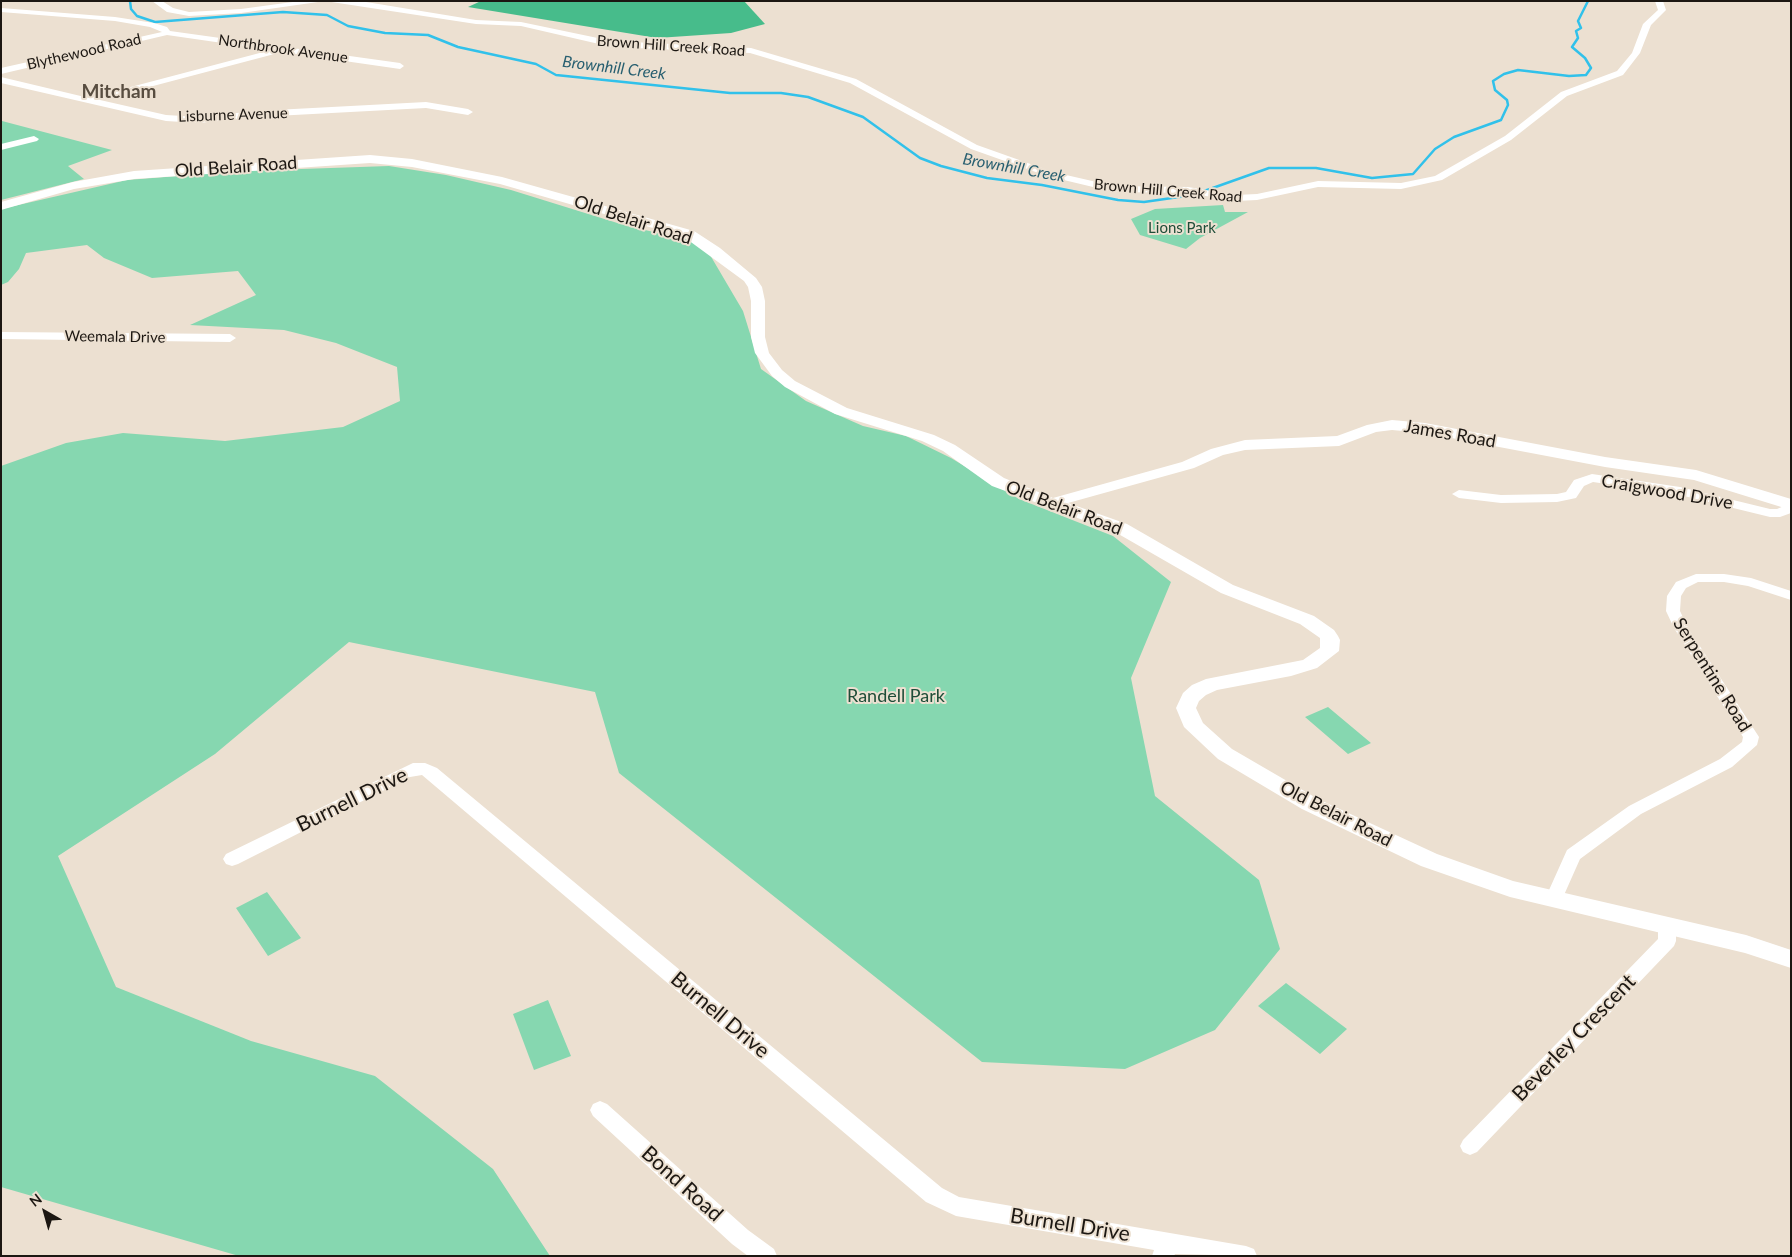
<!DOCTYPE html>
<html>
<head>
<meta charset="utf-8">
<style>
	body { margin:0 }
	#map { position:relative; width:1792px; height:1257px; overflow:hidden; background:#ece0d1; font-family:Lato,sans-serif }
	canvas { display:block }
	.frame { position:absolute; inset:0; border:2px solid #1c1712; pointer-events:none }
	.north { position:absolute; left:20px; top:1187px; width:50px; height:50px; -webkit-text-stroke:4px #ece0d1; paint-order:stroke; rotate:322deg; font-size:14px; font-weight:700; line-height:20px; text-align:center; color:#1c1712 }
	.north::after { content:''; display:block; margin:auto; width:18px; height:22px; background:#1c1712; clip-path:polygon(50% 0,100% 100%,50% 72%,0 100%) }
</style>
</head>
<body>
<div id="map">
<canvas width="1792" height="1257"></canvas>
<div class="frame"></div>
<div class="north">N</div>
</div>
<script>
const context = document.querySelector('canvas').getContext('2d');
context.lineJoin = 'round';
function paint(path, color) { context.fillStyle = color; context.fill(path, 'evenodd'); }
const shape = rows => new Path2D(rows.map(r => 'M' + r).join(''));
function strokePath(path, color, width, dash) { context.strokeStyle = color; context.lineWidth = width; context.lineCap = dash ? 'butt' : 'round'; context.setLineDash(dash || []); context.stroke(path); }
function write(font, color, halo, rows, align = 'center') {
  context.font = font + ' Lato,sans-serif'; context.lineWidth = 4; context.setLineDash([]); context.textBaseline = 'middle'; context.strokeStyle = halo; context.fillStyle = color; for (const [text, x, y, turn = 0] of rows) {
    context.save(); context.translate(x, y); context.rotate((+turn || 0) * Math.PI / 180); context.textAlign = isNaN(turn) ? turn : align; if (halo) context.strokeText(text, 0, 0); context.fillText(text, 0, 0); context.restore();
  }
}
paint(shape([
	[1,120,2,121,112,150,68,166,84,179,1,200],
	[389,166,446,175,511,190,627,226,703,243,743,311,761,369,806,401,863,426,906,436,951,458,1019,499,1113,536,1171,582,1131,678,1155,796,1259,880,1280,949,1215,1030,1125,1069,982,1062,619,773,595,692,349,642,215,754,58,856,116,987,251,1041,375,1076,493,1169,550,1256,239,1256,1,1187,1,466,66,443,123,433,225,441,343,427,400,401,397,367,336,343,284,330,190,325,256,295,238,271,152,278,104,258,87,245,26,253,19,269,8,282,1,285,1,209,127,180,243,171],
	[1223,205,1225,212,1248,212,1200,238,1186,249,1140,235,1131,219,1155,209],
	[1328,707,1371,743,1348,754,1305,717],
	[267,892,301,938,268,956,236,908],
	[1286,983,1347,1029,1320,1054,1258,1006],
	[548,1000,571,1056,534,1070,513,1014]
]), '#86d7b0');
paint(shape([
	[481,1,744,1,765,24,731,33,657,38,468,7]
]), '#47bc8b');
strokePath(shape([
	[130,1,131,9,137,16,155,22,283,12,327,15,348,26,385,33,428,35,458,47,536,64,556,75,730,93,781,93,808,97,863,117,920,158,941,166,987,178,1042,185,1118,200,1144,202,1193,195,1269,168,1316,168,1372,178,1413,174,1435,149,1454,137,1501,120,1508,105,1507,100,1495,90,1493,81,1504,74,1518,70,1569,76,1586,75,1591,68,1585,58,1572,47,1578,38,1576,31,1581,28,1578,21,1588,1]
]), '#31c1ea', 2.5);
paint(shape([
	[152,1,162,1,173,8,189,12,241,9,300,1,325,1,241,13,189,16,167,12,152,1],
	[325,1,360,1,476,20,521,22,612,41,751,48,856,79,977,145,1053,172,1114,186,1188,187,1236,195,1257,194,1318,181,1401,183,1435,176,1505,136,1561,92,1617,71,1632,53,1643,24,1658,10,1655,1,1663,1,1666,10,1651,25,1640,53,1623,75,1567,96,1511,140,1442,180,1401,189,1318,187,1257,200,1236,201,1188,193,1114,192,1047,176,971,149,850,83,750,53,612,47,521,26,476,24,325,1],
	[1,8,115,17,154,23,167,27,170,31,400,63,404,66,400,69,282,52,100,100,166,115,199,117,256,111,426,102,468,109,473,112,468,115,426,108,256,117,199,123,166,121,1,83,1,77,89,98,271,50,167,35,1,74,1,68,162,32,150,27,115,21,1,12,1,8],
	[34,136,39,139,37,141,1,150,1,144,34,136],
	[1,332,230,334,236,338,230,342,1,339,1,332],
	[1592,474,1680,487,1770,509,1777,509,1791,503,1791,513,1780,517,1770,517,1680,495,1593,482,1584,486,1576,498,1557,502,1501,503,1459,498,1452,494,1459,490,1501,495,1557,494,1566,492,1574,480,1592,474],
	[1696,574,1724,574,1751,578,1791,591,1791,600,1748,586,1724,582,1698,582,1686,588,1681,596,1680,611,1688,628,1759,737,1757,745,1732,767,1641,814,1580,859,1560,904,1554,906,1548,904,1545,899,1567,850,1629,806,1720,759,1742,742,1743,737,1674,628,1666,611,1667,596,1676,582,1696,574],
	[413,763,425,763,437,768,942,1188,959,1197,1246,1246,1254,1249,1257,1256,1175,1254,1174,1256,1152,1256,1154,1250,956,1216,926,1202,422,775,410,777,238,864,232,866,226,864,223,859,226,854,413,763],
	[1667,918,1673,920,1676,925,1676,941,1674,946,1477,1152,1470,1155,1463,1152,1460,1146,1463,1140,1658,939,1658,925,1661,920,1667,918],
	[600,1101,607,1104,748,1230,774,1249,777,1256,748,1256,732,1244,593,1116,590,1110,593,1104,600,1101]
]), '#fff');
paint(shape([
	[370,155,412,159,502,177,694,231,720,248,756,278,762,287,765,301,765,337,769,353,782,370,795,381,847,408,934,435,955,445,1004,478,1053,498,1182,462,1211,449,1245,440,1337,436,1367,425,1392,420,1425,423,1605,457,1696,470,1791,499,1791,510,1694,480,1605,467,1425,433,1392,430,1376,432,1339,446,1245,450,1223,455,1194,468,1068,503,1127,524,1233,585,1314,616,1334,630,1338,636,1340,640,1339,651,1317,668,1291,676,1217,690,1206,695,1199,701,1196,708,1203,723,1232,749,1318,799,1437,854,1513,881,1746,935,1791,950,1791,968,1745,953,1510,897,1421,866,1302,809,1218,759,1184,727,1176,708,1183,693,1192,685,1206,679,1303,660,1320,648,1320,638,1300,624,1221,593,1115,532,992,486,943,451,922,441,835,414,785,387,772,376,755,353,751,337,751,301,748,287,744,281,684,237,500,184,412,167,370,163,134,179,74,189,1,210,1,202,73,182,134,171,370,155]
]), '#fff');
write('15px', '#1c1712', '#ece0d1', [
	["Brown Hill Creek Road",671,46,4],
	["Northbrook Avenue",283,49,8],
	["Blythewood Road",84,52,-13],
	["Lisburne Avenue",233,115,-2],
	["Brown Hill Creek Road",1168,191,5],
	["Weemala Drive",115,337,1]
]);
write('15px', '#1e4d38', '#ece0d1', [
	["Lions Park",1182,228]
]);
write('italic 16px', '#285f70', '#ece0d1', [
	["Brownhill Creek",614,68,7],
	["Brownhill Creek",1014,168,10]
]);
write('18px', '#1c1712', '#ece0d1', [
	["Old Belair Road",236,167,-4],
	["Old Belair Road",633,220,18],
	["James Road",1450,434,10],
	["Craigwood Drive",1667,492,10],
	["Old Belair Road",1064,508,21],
	["Serpentine Road",1712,675,58],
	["Old Belair Road",1336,814,27]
]);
write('18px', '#1e4d38', '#ece0d1', [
	["Randell Park",896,696]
]);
write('bold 19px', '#584d40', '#ece0d1', [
	["Mitcham",119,92]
]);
write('21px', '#1c1712', '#ece0d1', [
	["Burnell Drive",352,800,-26],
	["Burnell Drive",720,1015,40],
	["Beverley Crescent",1574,1038,-46],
	["Bond Road",682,1184,42],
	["Burnell Drive",1070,1225,9]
]);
</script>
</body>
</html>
